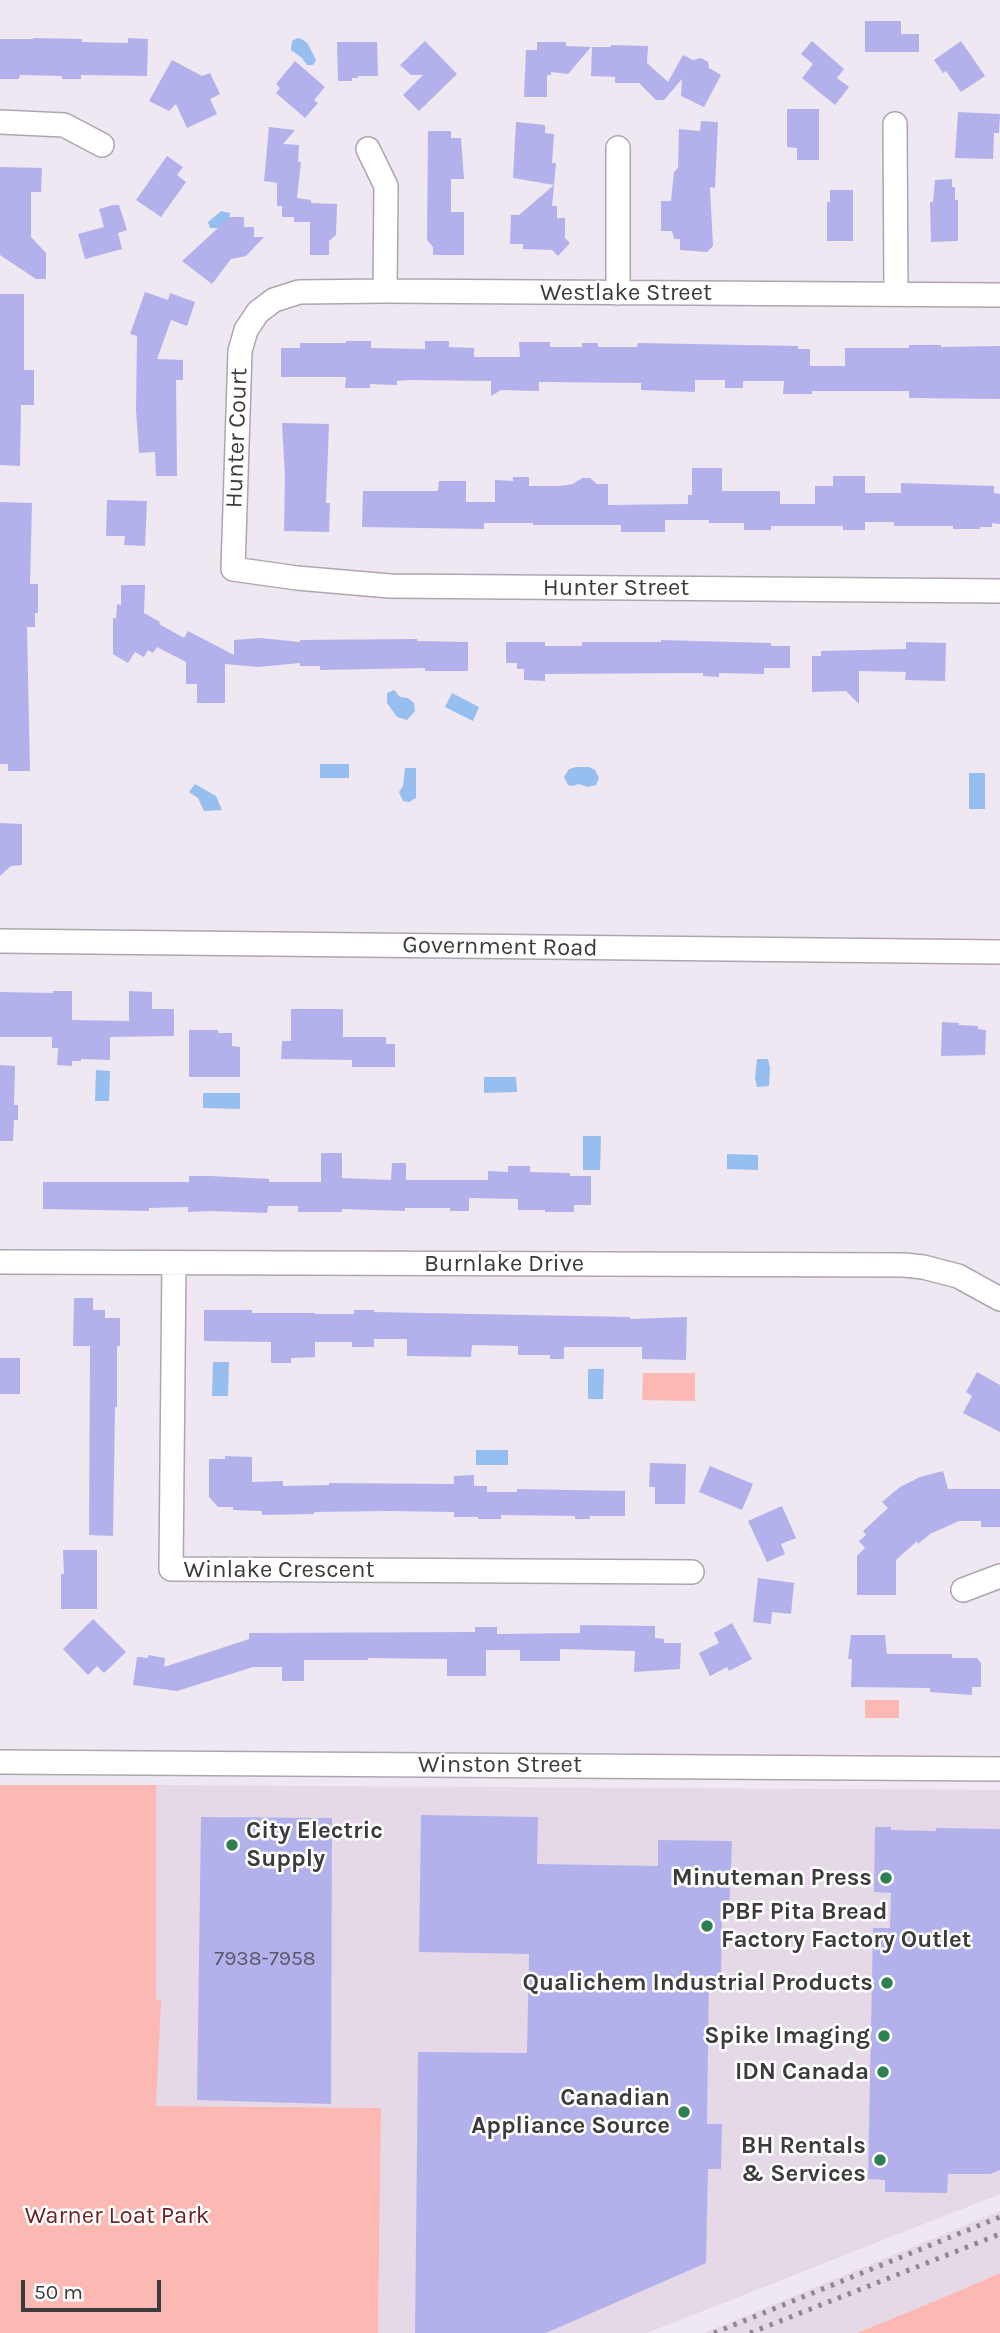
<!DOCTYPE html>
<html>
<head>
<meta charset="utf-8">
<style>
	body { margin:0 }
	#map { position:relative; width:1000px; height:2333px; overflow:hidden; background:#efe7f1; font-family:Karla,sans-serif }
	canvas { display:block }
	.scale { position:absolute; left:21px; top:2280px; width:140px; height:32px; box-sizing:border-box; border:4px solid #3d3a3d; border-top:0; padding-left:9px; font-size:21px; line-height:24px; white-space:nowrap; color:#3d3a3d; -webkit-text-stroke:5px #fff; paint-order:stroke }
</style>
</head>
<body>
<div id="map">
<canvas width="1000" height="2333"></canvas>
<div class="scale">50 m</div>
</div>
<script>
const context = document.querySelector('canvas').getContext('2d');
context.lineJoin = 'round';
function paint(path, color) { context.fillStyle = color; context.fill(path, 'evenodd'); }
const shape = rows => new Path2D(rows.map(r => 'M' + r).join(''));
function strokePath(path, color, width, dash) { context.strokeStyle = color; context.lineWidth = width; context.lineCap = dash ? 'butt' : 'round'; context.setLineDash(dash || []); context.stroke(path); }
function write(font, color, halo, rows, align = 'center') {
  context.font = font + ' Karla,sans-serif'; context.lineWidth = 5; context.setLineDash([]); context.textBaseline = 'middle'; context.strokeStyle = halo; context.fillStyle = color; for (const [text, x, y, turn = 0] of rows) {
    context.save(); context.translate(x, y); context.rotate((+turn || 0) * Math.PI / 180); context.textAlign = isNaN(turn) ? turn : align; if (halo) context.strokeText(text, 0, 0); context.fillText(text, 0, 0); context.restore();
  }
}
paint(shape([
	[156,1785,1000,1790,1000,2194,647,2333,378,2333,381,2108,156,2106],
	[1000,2211,1000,2273,952,2294,857,2333,704,2333]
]), '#e5d9e8');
paint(shape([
	[643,1373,695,1373,695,1401,642,1400],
	[865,1700,899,1700,899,1718,865,1718],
	[0,1785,156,1785,156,1999,161,2001,156,2106,381,2108,378,2333,0,2333],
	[1000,2273,1000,2333,857,2333,952,2294]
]), '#fcb8b2');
paint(shape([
	[297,38,302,39,308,44,316,60,313,65,307,65,302,58,291,50,292,41],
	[221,211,230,213,229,220,219,228,210,228,208,222],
	[394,690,400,697,408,698,414,703,415,711,407,720,397,717,387,703,387,693],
	[452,693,479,707,473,721,445,707],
	[320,764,349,764,349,778,320,778],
	[576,767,589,767,595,770,599,778,596,785,588,787,579,784,572,786,568,785,564,777,569,769],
	[405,768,416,768,416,798,409,802,403,801,399,792,403,786],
	[969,773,985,773,985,809,969,809],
	[195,784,216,796,222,810,204,811,198,798,189,792],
	[757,1059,768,1059,770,1068,769,1086,757,1087,755,1078],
	[96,1070,110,1071,109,1101,95,1101],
	[484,1077,516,1077,517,1092,484,1093],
	[203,1093,240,1093,240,1109,203,1108],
	[583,1136,601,1136,600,1170,583,1170],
	[727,1154,758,1155,758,1170,727,1169],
	[213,1362,229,1362,228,1396,212,1396],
	[588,1369,604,1369,603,1399,588,1399],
	[476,1450,508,1450,508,1465,476,1465]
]), '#96beee');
paint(shape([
	[865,21,901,21,901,34,919,34,919,52,865,52],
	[33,38,82,39,82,42,128,43,128,38,148,39,147,76,81,75,81,79,62,79,62,76,20,75,19,79,0,79,0,39,33,39],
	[425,41,457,74,419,111,403,95,423,75,411,75,400,65],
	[812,41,844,69,837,78,849,87,835,105,802,78,813,64,801,54],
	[961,41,985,76,961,92,946,71,943,73,934,60],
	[337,42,377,42,378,76,358,76,358,78,352,78,352,81,338,81],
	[537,42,566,42,566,46,591,47,568,74,551,72,551,75,547,75,547,97,524,97,526,50,537,50],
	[611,45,648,46,647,63,668,82,683,55,693,60,701,58,708,62,709,68,721,75,704,107,681,96,682,79,664,100,656,100,639,83,615,83,615,77,591,76,592,47,611,47],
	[172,60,202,76,210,73,220,94,210,99,217,114,187,128,176,104,169,111,149,101],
	[295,61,325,87,314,100,318,103,305,118,276,93,280,88,276,84],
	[787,109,819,109,819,160,797,160,797,148,787,147],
	[958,112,1000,114,999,133,994,133,993,159,955,158],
	[701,121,718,122,715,188,710,187,713,246,707,252,680,250,680,239,674,239,672,231,661,231,661,201,671,201,674,172,678,168,679,129,700,131],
	[516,122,545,125,545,133,554,134,552,163,556,163,554,185,513,178],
	[269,127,295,130,283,144,299,145,298,162,301,162,297,198,311,200,311,203,337,204,336,235,329,241,329,255,310,255,310,222,294,222,294,217,282,217,282,206,277,206,277,183,264,181],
	[428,131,451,131,451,138,461,138,464,179,451,179,451,212,464,212,464,255,433,255,433,247,427,240],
	[167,156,183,167,177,175,186,182,161,217,136,200],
	[0,167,42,168,41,192,31,192,31,237,46,253,46,279,36,279,0,255],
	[952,179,952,187,955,187,955,200,958,200,958,241,931,242,930,202,933,202,935,180],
	[554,185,552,206,557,206,557,218,565,218,565,238,570,243,558,256,552,250,523,249,523,244,510,244,511,215,519,215],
	[830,190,853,190,853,241,827,241,827,202,830,202],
	[113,205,119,205,127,230,118,233,122,249,85,259,78,234,104,227,99,209],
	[230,217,244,217,244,227,254,227,254,237,264,237,246,256,231,259,212,284,182,261],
	[145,292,168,300,170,293,195,302,187,326,171,320,157,359,183,360,183,380,176,380,177,476,156,476,155,452,139,453,136,410,137,336,130,334],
	[0,294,24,294,24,370,34,370,34,405,21,405,20,466,0,465],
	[346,341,371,341,371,348,425,349,425,341,449,341,449,347,474,348,474,357,520,357,519,342,550,342,550,347,582,347,582,343,598,343,598,347,637,347,638,343,798,346,798,349,810,349,810,366,845,366,845,348,909,348,909,345,941,345,941,347,1000,346,1000,399,909,398,909,391,812,391,812,394,783,394,784,381,743,381,743,388,725,388,725,380,695,380,695,392,641,390,641,383,539,382,539,391,501,390,491,396,491,381,408,380,397,381,397,385,370,384,370,388,345,388,346,377,281,377,281,348,300,348,300,343,346,343],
	[282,423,329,424,326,503,330,503,329,532,284,531,285,477],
	[692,468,722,468,722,491,780,491,780,504,815,504,815,486,833,486,833,476,865,476,865,493,901,493,901,483,994,486,994,493,1000,494,1000,524,992,523,992,527,980,527,980,529,953,529,953,526,894,526,894,522,865,522,865,530,843,530,843,526,771,526,771,530,744,530,744,523,709,523,709,520,665,520,665,532,621,532,621,525,533,525,533,523,484,523,484,529,362,527,363,491,438,491,439,481,466,481,466,502,495,502,495,480,513,481,513,477,529,477,529,486,560,486,573,484,582,478,590,478,597,484,608,484,608,505,688,504,688,495,692,495],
	[107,500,147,501,145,546,124,545,125,536,106,536],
	[0,502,32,503,30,584,38,584,38,613,35,613,35,627,27,627,30,771,8,771,8,764,0,764],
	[121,585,145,585,144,613,160,622,159,624,184,638,188,631,234,655,234,640,260,638,300,642,300,640,417,639,417,641,468,642,468,671,425,671,425,668,320,670,320,666,300,666,300,663,258,667,225,664,225,703,197,703,197,684,186,684,186,662,157,647,153,653,148,650,144,657,135,652,128,663,113,654,113,618,116,618,117,604,121,605],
	[661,640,771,643,771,646,790,646,790,668,764,668,764,674,719,673,719,677,703,676,703,673,545,674,545,681,524,680,524,669,517,669,517,663,506,663,506,642,545,642,545,646,582,646,582,642,661,642],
	[906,642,946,643,945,681,905,680,906,672,859,671,859,704,846,691,812,692,812,656,821,656,821,651,906,649],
	[0,823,22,824,22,865,11,866,0,876],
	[53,991,72,991,72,1020,129,1021,129,991,152,992,152,1009,174,1009,174,1036,110,1037,110,1060,81,1059,81,1061,72,1061,72,1066,57,1065,58,1048,52,1048,52,1037,0,1037,0,992,53,993],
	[291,1009,343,1009,343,1037,386,1037,386,1044,395,1044,395,1067,352,1067,352,1060,281,1059,282,1041,291,1041],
	[942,1022,959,1023,959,1025,978,1026,978,1029,986,1030,985,1055,941,1056],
	[189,1030,218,1030,218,1033,232,1033,232,1046,240,1047,240,1077,189,1077],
	[0,1065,15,1066,14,1105,18,1105,18,1120,14,1120,13,1141,0,1141],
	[321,1153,342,1153,342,1178,391,1180,392,1163,406,1163,406,1180,488,1180,488,1171,508,1172,508,1166,530,1166,530,1172,570,1173,570,1176,591,1176,591,1205,574,1205,574,1212,545,1212,545,1210,518,1210,518,1199,469,1198,469,1211,450,1211,450,1208,405,1208,405,1211,342,1209,342,1212,298,1212,298,1206,268,1206,267,1213,211,1211,188,1212,188,1207,149,1208,149,1211,43,1209,43,1182,189,1182,189,1176,210,1176,269,1179,269,1182,321,1182],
	[74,1298,93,1298,93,1310,105,1310,105,1318,120,1318,120,1346,117,1346,117,1407,115,1407,113,1536,89,1535,90,1346,73,1346],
	[204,1310,252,1310,252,1313,315,1313,315,1314,354,1314,354,1310,374,1310,374,1312,630,1317,630,1319,687,1317,686,1360,642,1359,642,1347,564,1347,564,1359,550,1359,550,1355,518,1355,518,1346,472,1345,471,1357,407,1356,407,1339,374,1339,374,1347,352,1347,352,1342,315,1342,315,1357,291,1358,291,1363,271,1363,271,1342,204,1341],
	[0,1358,20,1358,20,1394,0,1394],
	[977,1372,1000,1385,1000,1432,963,1413,972,1396,966,1392],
	[225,1456,252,1457,252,1482,283,1481,283,1486,329,1485,329,1483,454,1484,454,1476,474,1475,474,1486,487,1486,487,1492,517,1492,517,1489,625,1491,625,1516,590,1516,590,1519,575,1519,575,1516,501,1515,501,1519,478,1519,478,1517,454,1517,454,1512,389,1511,314,1512,314,1514,262,1515,262,1511,233,1510,233,1507,218,1507,209,1497,209,1459,225,1459],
	[650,1463,686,1464,685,1504,655,1504,655,1487,649,1487],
	[710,1466,753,1484,742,1510,699,1492],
	[943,1471,948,1489,1000,1489,1000,1527,981,1527,981,1521,959,1521,930,1534,918,1544,917,1541,896,1560,896,1595,857,1595,857,1556,865,1548,859,1541,866,1535,863,1531,888,1508,882,1502,900,1487,920,1477],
	[782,1506,796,1538,781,1544,785,1554,767,1562,748,1521],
	[63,1550,97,1550,97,1609,61,1609,61,1574,64,1574],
	[758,1578,794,1583,791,1614,772,1612,771,1624,753,1622],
	[93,1619,126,1652,104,1673,97,1666,88,1675,63,1649],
	[732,1623,752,1659,729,1671,727,1667,710,1676,699,1653,719,1643,714,1633],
	[580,1625,655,1626,655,1638,664,1639,664,1643,681,1643,680,1669,634,1672,635,1651,560,1649,560,1661,520,1661,520,1650,486,1650,486,1676,447,1676,447,1659,368,1658,368,1660,304,1660,304,1681,282,1681,282,1667,253,1667,177,1691,133,1685,137,1657,148,1658,148,1655,165,1658,164,1667,249,1639,249,1633,475,1632,475,1627,497,1627,497,1634,580,1633],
	[851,1635,885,1635,887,1654,952,1654,952,1658,977,1658,981,1663,981,1687,972,1687,972,1695,930,1692,930,1688,851,1687,852,1659,848,1659],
	[421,1815,538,1817,537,1864,658,1866,658,1840,732,1841,729,1917,722,1917,721,1977,709,1976,707,2124,722,2124,721,2169,708,2169,706,2263,546,2333,415,2333,418,2052,527,2053,529,1954,419,1952],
	[201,1817,332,1818,331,2104,197,2100],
	[875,1827,891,1827,891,1830,936,1831,936,1828,1000,1829,1000,2170,990,2174,948,2174,947,2193,885,2192,885,2180,868,2179,873,1928,890,1928,891,1893,874,1892]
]), '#b3b1eb');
const minor = shape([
	[0,122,64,125,102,145],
	[895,124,896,294],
	[368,149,386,186,385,291],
	[618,293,618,148],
	[1000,295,385,291,299,292,274,300,258,312,246,330,240,351,233,569,297,578,390,586,1000,591],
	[0,941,1000,952],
	[0,1262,904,1265,923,1267,958,1276,1000,1299],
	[174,1263,171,1569,692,1572],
	[963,1590,1000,1576],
	[0,1762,1000,1769]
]);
strokePath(minor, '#ada6af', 26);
strokePath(minor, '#fff', 23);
strokePath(shape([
	[714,2333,1000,2217],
	[750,2333,1000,2234]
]), '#8d888e', 5, [3.5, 7]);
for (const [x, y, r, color] of [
	[232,1845,7,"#2e8052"],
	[886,1878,7,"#2e8052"],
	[707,1926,7,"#2e8052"],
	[887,1983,7,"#2e8052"],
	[884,2036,7,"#2e8052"],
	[883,2072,7,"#2e8052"],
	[684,2112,7,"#2e8052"],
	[880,2160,7,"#2e8052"]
]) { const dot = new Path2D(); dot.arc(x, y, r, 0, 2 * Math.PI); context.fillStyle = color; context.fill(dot); strokePath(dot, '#fff', 2.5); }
write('21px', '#5a5868', null, [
	["7938-7958",265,1959]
]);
write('24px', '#3d3a3d', '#fff', [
	["Westlake Street",626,293],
	["Hunter Court",237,438,-88],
	["Hunter Street",616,588],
	["Government Road",500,947,1],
	["Burnlake Drive",504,1264],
	["Winlake Crescent",279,1570],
	["Winston Street",500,1765]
]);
write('bold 24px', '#3d3a3d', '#fff', [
	["City Electric",246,1831,"left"],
	["Supply",246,1859,"left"],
	["Minuteman Press",872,1878],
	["PBF Pita Bread",721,1912,"left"],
	["Factory Factory Outlet",721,1940,"left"],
	["Qualichem Industrial Products",873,1983],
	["Spike Imaging",870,2036],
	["IDN Canada",869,2072],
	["Canadian",670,2098],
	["Appliance Source",670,2126],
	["BH Rentals",866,2146],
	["& Services",866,2174]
], 'right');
write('24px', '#6e1f1f', '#fff', [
	["Warner Loat Park",117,2216]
]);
</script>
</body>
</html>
